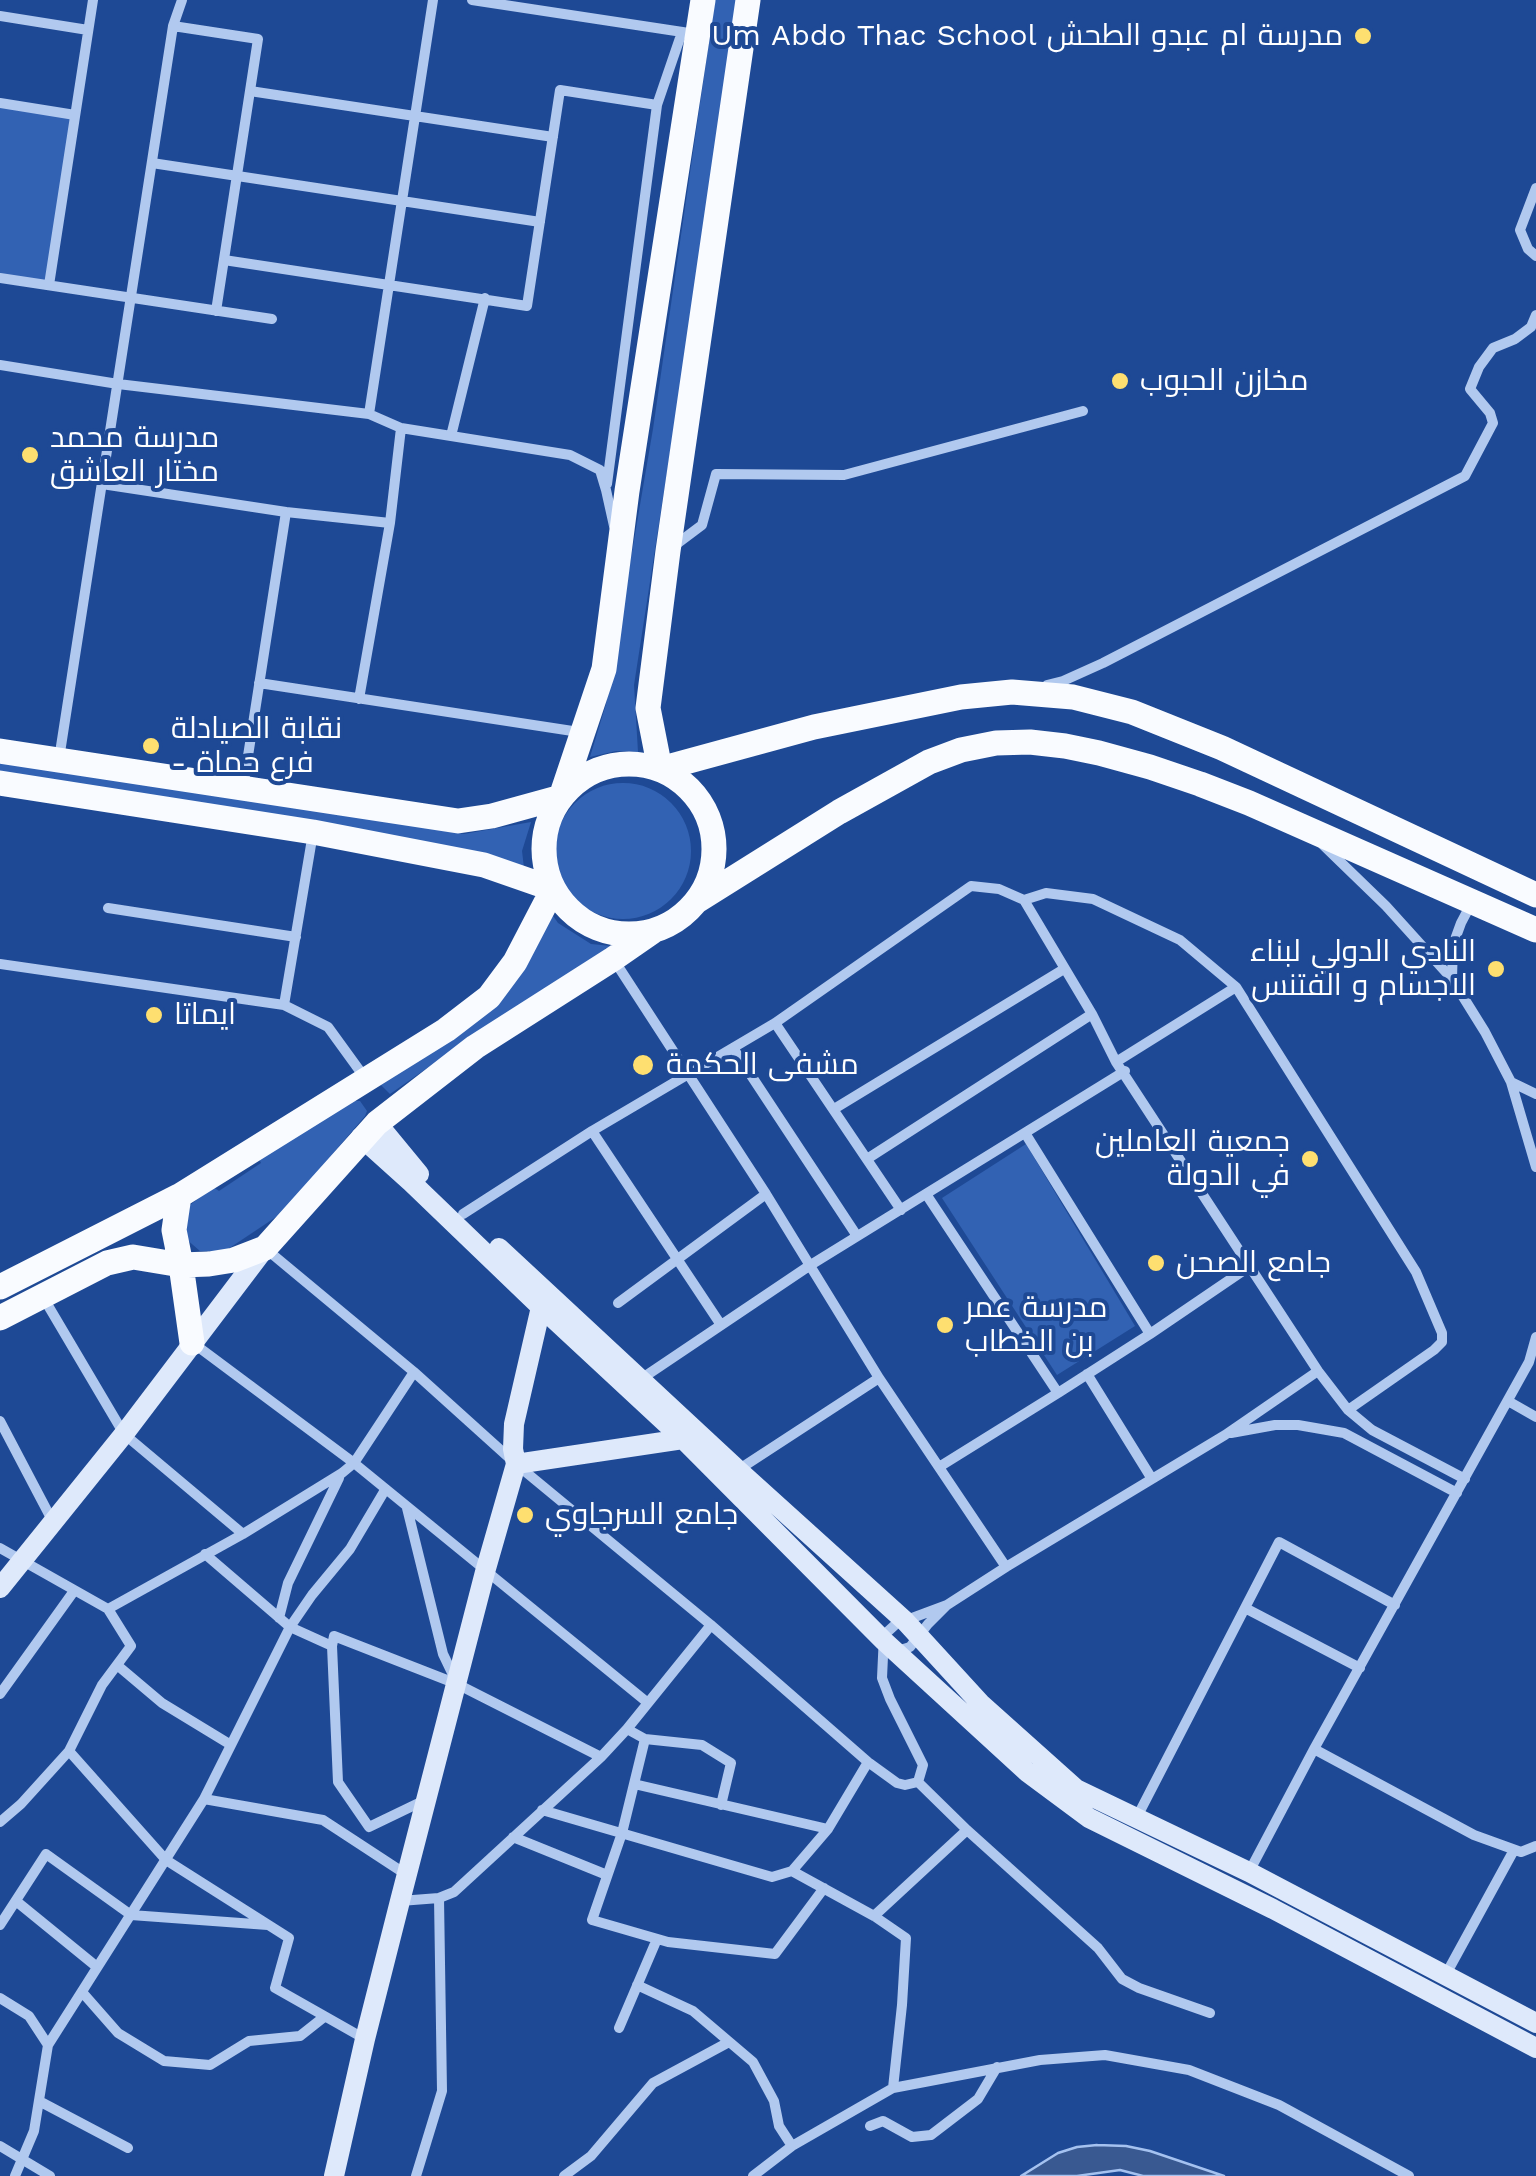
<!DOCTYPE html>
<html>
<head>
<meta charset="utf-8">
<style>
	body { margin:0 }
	canvas { display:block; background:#1e4995 }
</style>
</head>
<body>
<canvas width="1536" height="2176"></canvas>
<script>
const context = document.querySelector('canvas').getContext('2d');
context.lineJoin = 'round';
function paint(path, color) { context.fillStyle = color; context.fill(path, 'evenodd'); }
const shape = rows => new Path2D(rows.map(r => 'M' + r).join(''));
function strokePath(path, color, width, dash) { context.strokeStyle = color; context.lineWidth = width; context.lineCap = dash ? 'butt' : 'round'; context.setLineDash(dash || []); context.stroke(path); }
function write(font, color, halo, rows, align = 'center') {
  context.font = font + ' "Work Sans",Cairo,sans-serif'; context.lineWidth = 8; context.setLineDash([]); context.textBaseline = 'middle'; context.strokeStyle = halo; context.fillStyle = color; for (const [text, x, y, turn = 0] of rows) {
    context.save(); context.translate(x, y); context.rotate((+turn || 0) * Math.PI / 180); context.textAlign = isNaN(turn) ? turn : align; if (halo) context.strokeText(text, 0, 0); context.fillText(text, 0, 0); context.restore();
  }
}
paint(shape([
	[715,0,740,0,634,685,638,752,616,751,590,757,606,704,653,429],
	[0,103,75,115,49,285,0,278],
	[0,761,464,834,531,822,522,851,524,868,0,773],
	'555 851a68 68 0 1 1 136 0a68 68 0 1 1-136 0Z',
	[551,913,558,923,591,944,611,946,490,1024,390,1094,381,1085,468,1027],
	[345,1101,360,1101,367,1111,365,1116,282,1213,228,1249,217,1251,200,1251,185,1238,190,1205,213,1187,219,1191,261,1163,257,1154],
	[1026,1144,1135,1326,1057,1375,942,1198]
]), '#3262b3');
const water = shape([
	[1097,2145,1126,2146,1150,2151,1224,2176,1143,2176,1120,2170,1077,2176,1021,2176,1058,2153,1077,2147,1097,2145]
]);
paint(water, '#395991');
strokePath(water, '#a5c2f0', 2.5);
strokePath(shape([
	[472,0,689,33],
	[0,16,88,30],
	[173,26,258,39,216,311],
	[250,91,553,137],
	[0,103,75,115],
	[152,163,540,222],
	[1536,188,1520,230,1528,249,1536,256],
	[224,260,527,306,560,90,657,105],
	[0,278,272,319],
	[49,285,93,0],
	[0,365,118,384,369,414,401,428,570,455,600,470,606,490,614,526],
	[369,414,433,0],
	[451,436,485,298],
	[102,484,286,512,390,523],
	[607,484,657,105,682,32],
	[674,546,702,525,716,474,844,475,1083,411],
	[259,683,579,732],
	[1047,685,1063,681,1103,663,1465,476,1493,423,1490,413,1470,389,1479,367,1493,348,1515,339,1531,327,1536,315],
	[359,699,390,523,401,428],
	[59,759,173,26,182,0],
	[243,788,286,512],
	[1323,845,1386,906,1452,979,1485,1032,1511,1082,1536,1167],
	[1024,900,1046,893,1093,899,1180,940,1236,987,1416,1272,1442,1333,1442,1342,1434,1350,1348,1410],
	[108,908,296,937],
	[614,960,766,1194,879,1378,1006,1567],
	[0,964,284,1005,328,1027,365,1078],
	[1452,978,1453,945,1461,923,1471,904],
	[284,1005,313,833],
	[775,1023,901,1210],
	[733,1048,857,1236],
	[1116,1062,1236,987],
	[1511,1082,1536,1094],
	[834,1109,1064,969],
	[592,1131,721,1325],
	[867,1159,1092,1014],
	[926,1194,1058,1393,1150,1334,1025,1133],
	[463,1214,592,1131,775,1023,971,886,999,889,1024,900,1092,1014,1116,1062,1318,1371,1348,1410,1372,1430,1465,1479],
	[266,1249,414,1372,516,1464,711,1625,868,1762,897,1783,905,1785,918,1782,923,1765,890,1699,882,1678,884,1635,896,1624,947,1605],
	[43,1297,124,1434,243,1534],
	[618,1303,766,1194],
	[1150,1334,1250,1266],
	[193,1343,354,1463,648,1703],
	[1087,1374,1152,1479],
	[641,1379,809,1266,1125,1071],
	[1508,1401,1536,1417],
	[0,1421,52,1520],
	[1231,1433,1275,1425,1298,1425,1344,1433,1457,1493],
	[939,1467,1058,1393],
	[738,1470,879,1378],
	[407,1508,443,1654,455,1679],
	[0,1548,108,1609,243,1534,342,1473,354,1463,414,1372],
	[205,1554,290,1627,332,1646,338,1782,369,1827,423,1801],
	[1245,1608,1360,1668],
	[279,1618,288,1583,339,1478],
	[332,1646,334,1636,457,1684,601,1757],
	[897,1651,910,1647,928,1624,947,1605,1006,1567,1225,1435,1318,1371],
	[117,1665,162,1703,231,1745],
	[0,1694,74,1591],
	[627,1729,645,1739,622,1833,592,1920,668,1942,775,1954,824,1888],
	[645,1739,702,1745,731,1763,721,1805],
	[1314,1749,1474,1835,1521,1852,1536,1846],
	[69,1751,166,1860,289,1938,275,1988,365,2039],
	[868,1762,828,1829,792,1871,874,1916,906,1938,902,2005,893,2088],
	[918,1782,967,1830,1098,1948,1122,1979,1139,1988,1210,2013],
	[634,1784,828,1829],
	[204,1799,323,1820,407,1875],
	[542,1810,772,1877,792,1871],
	[1137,1817,1279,1542,1395,1605],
	[0,1822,21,1804,69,1751,102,1685,131,1646,108,1609],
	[513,1837,607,1875],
	[1249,1872,1314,1749,1529,1362,1536,1337],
	[16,1901,97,1967],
	[400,1901,439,1898,454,1892,601,1757,627,1729,711,1625],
	[874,1916,967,1830],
	[0,1925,46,1854,131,1915,268,1925],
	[1445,1976,1514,1850],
	[637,1985,693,2011,753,2062,774,2101,779,2126,792,2146],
	[82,1992,118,2033,164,2061,210,2065,249,2041,300,2036,324,2017],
	[0,1998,29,2016,48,2045],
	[619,2028,657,1939],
	[39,2101,128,2148],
	[870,2126,883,2121,912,2137,931,2135,978,2099,997,2067],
	[0,2146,50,2176],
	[15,2176,34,2131,48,2045,204,1799,290,1627,312,1595,350,1549,385,1490],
	[416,2176,442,2091,439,1898],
	[564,2176,591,2156,653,2083,729,2042],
	[753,2176,792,2146,893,2088,1040,2060,1105,2055,1189,2070,1279,2105,1409,2176]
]), '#b1c9ef', 10);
strokePath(shape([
	[377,1123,419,1174],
	[361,1137,411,1182,541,1307,683,1439,884,1641,1027,1772,1089,1818,1273,1909,1536,2048],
	[499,1248,738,1470,905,1621,981,1704,1076,1789,1249,1872,1536,2023],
	[516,1464,683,1439],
	[0,1588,124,1434,265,1248],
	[334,2176,365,2039,400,1901,485,1572,516,1464,513,1449,514,1424,541,1307]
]), '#dee9fb', 20);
strokePath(shape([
	[748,0,668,551,648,708,660,769,814,727,961,697,1012,692,1073,697,1132,712,1222,748,1536,895],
	[0,751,458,821,492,816,561,797,604,669,627,491,703,0],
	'544 849a85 85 0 1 1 170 0a85 85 0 1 1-170 0Z',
	[0,783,313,832,484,865,553,889,515,962,489,997,446,1030,179,1196,0,1287],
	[697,901,839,812,929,762,961,750,996,743,1030,742,1065,746,1099,753,1150,767,1200,784,1249,803,1536,930],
	[179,1196,174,1230,181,1265,192,1343],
	[0,1318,107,1263,133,1257,181,1265,209,1264,234,1260,265,1248,377,1123,475,1047,613,959,652,932]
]), '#f9fbff', 25);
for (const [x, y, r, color] of [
	[1363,36,10,"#fedf70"],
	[1120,381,10,"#fedf70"],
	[30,455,10,"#fedf70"],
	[151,746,10,"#fedf70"],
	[1496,969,10,"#fedf70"],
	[154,1015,10,"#fedf70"],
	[643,1065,12,"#fedf70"],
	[1310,1159,10,"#fedf70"],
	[1156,1263,10,"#fedf70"],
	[945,1325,10,"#fedf70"],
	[525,1515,10,"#fedf70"]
]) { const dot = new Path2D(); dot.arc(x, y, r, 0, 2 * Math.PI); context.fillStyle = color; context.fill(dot); strokePath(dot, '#1e4995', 4); }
write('30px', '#fff', '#1e4995', [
	["Um Abdo Thac School مدرسة ام عبدو الطحش",1343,36,"right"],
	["مخازن الحبوب",1140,381],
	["مدرسة محمد",50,438],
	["مختار العاشق",50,472],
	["نقابة الصيادلة",171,729],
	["- فرع حماة",171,763],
	["النادي الدولي لبناء",1476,952,"right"],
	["الاجسام و الفتنس",1476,986,"right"],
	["ايماتا",174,1015],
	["مشفى الحكمة",666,1065],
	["جمعية العاملين",1290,1142,"right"],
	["في الدولة",1290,1176,"right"],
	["جامع الصحن",1176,1263],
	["مدرسة عمر",965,1308],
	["بن الخطاب",965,1342],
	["جامع السرجاوي",545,1515]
], 'left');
</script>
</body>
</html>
